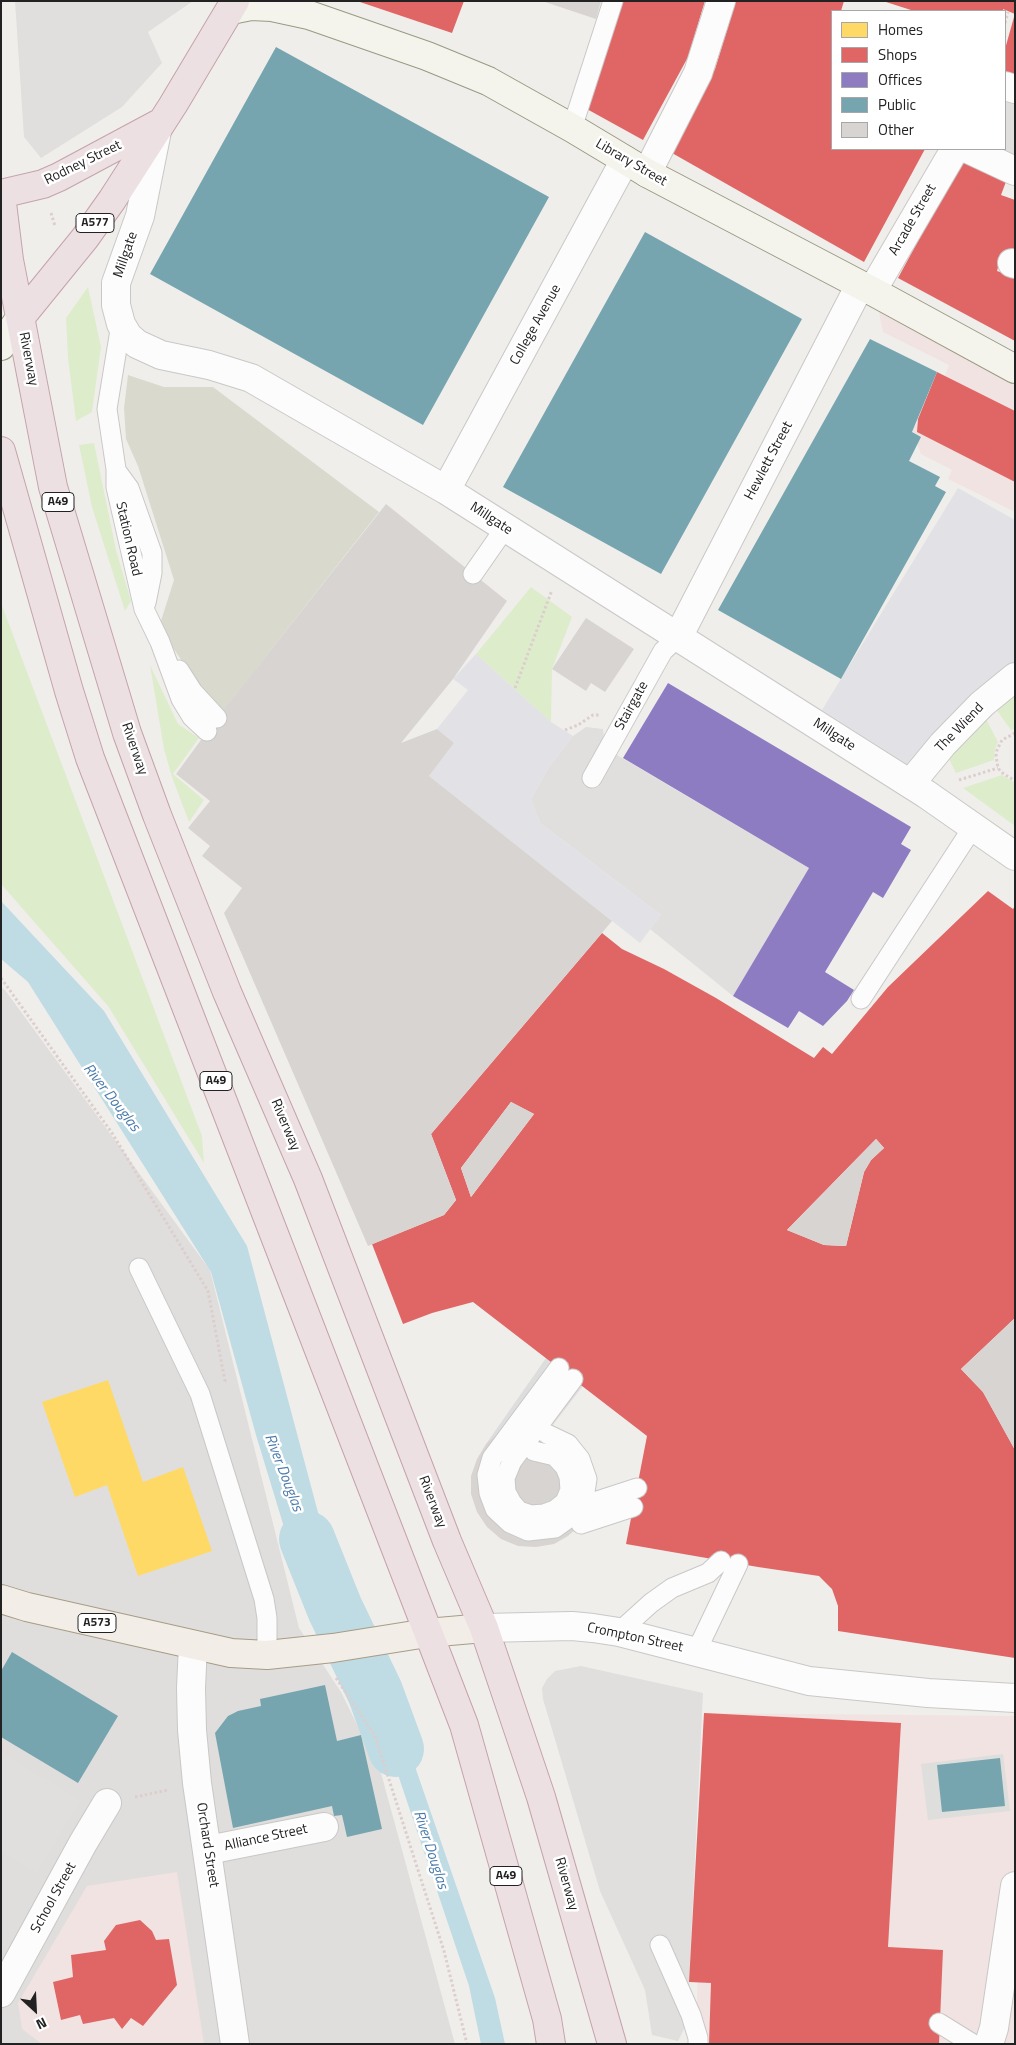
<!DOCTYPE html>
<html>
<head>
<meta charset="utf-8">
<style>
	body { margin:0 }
	#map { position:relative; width:1016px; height:2045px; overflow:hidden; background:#f0eeeb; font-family:"Titillium Web",sans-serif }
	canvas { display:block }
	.frame { position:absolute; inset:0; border:2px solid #222; pointer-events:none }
	.legend { position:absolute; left:831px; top:10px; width:175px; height:140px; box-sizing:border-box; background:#fff; border:1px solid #a7a7a7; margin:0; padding:6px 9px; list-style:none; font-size:15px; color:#222 }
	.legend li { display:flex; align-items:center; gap:10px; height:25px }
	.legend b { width:25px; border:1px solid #a7a7a7 }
	.north { position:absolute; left:10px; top:1985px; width:50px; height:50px; -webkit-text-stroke:4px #fff; paint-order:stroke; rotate:155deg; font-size:14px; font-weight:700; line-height:20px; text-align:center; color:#222 }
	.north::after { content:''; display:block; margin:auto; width:18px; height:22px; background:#222; clip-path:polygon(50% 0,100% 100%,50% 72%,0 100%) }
</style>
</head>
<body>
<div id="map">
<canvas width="1016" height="2045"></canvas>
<div class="frame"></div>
<ul class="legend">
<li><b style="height:14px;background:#ffd966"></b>Homes</li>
<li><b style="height:14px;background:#e06666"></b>Shops</li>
<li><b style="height:14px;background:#8e7cc3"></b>Offices</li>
<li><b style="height:14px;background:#76a5af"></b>Public</li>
<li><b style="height:14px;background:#d7d4d2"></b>Other</li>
</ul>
<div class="north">N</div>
</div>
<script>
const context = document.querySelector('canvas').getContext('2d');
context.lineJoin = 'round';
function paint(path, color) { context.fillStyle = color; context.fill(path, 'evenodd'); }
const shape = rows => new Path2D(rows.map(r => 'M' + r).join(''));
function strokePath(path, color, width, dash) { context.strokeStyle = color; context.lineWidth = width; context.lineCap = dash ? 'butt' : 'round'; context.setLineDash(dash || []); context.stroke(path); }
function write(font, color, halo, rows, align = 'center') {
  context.font = font + ' "Titillium Web",sans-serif'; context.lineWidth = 5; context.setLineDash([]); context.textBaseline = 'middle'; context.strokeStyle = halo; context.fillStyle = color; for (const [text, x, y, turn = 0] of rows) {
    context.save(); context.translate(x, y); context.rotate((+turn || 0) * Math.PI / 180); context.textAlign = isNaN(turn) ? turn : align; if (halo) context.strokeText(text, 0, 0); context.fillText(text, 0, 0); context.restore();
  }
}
paint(shape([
	[1,987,5,990,210,1270,299,1628,341,1692,381,1773,455,2044,1,2044]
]), '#dfdedc');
paint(shape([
	[877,303,1015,385,1015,512,948,479,952,470,921,454,911,427,929,417,949,365,883,332],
	[704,1713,1015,1716,1015,2044,696,2044],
	[177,1872,204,2044,42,2044,22,2029,18,2003,87,1886]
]), '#f1e3e1');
paint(shape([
	[1003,1754,1010,1811,928,1820,921,1764]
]), '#dededc');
paint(shape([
	[128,375,164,387,213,387,379,512,219,716,159,627,174,580,138,466,126,439,124,408]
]), '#d9d9cd');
paint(shape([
	[88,287,101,347,92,412,76,421,68,358,66,318],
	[94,443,116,550,131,601,125,611,92,507,79,445],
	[531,587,572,617,552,669,551,722,476,654],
	[1,603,202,1136,204,1163,108,1006,1,884],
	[150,665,178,724,199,738,173,774,204,800,189,822,172,777,164,749],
	[1015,696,1015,729,1011,730,996,709],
	[985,717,998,742,995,749,994,760,956,773,948,757],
	[1002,775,1015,783,1015,826,963,788]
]), '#ddeccb');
paint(shape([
	[15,1,193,1,148,32,162,63,122,107,41,158,24,137],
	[1005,92,1015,95,1015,161,990,149,1005,149],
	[586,727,603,729,605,748,809,868,733,996,650,929,661,915,540,823,531,799,549,767,573,736],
	[581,1666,703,1693,689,1982,691,2015,678,2041,652,2035,645,1990,600,1891,543,1699,542,1688,547,1679,555,1671],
	[1,1753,81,1800,37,1873,1,1852]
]), '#e0dfde');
paint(shape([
	[958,488,1015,520,1015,668,912,767,822,710],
	[476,654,551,722,573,736,549,767,531,799,540,823,661,915,640,943,429,776,454,743,437,729,468,690,453,679]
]), '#e2e1e5');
paint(shape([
	[1,901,104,1011,247,1246,344,1610,311,1616,256,1435,211,1272,28,982,1,959],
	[383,1674,495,1998,505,2044,481,2044,469,1986,382,1727,352,1681]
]), '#bfdbe3');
paint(shape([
	[546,1358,583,1386,552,1426,486,1444],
	[344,1610,383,1674,352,1681,311,1616]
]), '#dedddd');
paint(shape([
	[108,1380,143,1482,183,1467,212,1551,138,1576,107,1485,75,1497,42,1402]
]), '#ffd966');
paint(shape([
	[357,1,464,1,452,33],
	[619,1,705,1,688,57,643,140,585,108],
	[736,1,844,1,841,11,832,11,832,149,925,149,864,262,672,153,715,69],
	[1015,1,1015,14,1003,9,1003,11,914,11,886,2],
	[1014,17,1015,17,1015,79,1005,76,1005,49],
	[962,160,1007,179,1001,195,1015,200,1015,257,1002,253,997,271,1015,277,1015,341,898,278],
	[937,372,1015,411,1015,482,917,432,918,419],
	[988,891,1013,909,1015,906,1015,1318,961,1369,983,1392,1015,1450,1015,1658,838,1631,838,1606,832,1589,819,1576,758,1567,626,1544,647,1436,473,1302,432,1313,403,1324,372,1244,444,1215,456,1200,431,1134,602,933,622,949,664,969,716,998,814,1058,823,1047,832,1054,888,987],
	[511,1102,534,1114,471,1197,461,1168],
	[876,1139,884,1148,871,1160,864,1172,846,1246,824,1245,787,1230],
	[704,1713,901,1723,888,1947,943,1950,939,2044,709,2044,711,1983,689,1982],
	[140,1920,152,1931,156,1940,169,1939,177,1985,143,2026,131,2018,122,2029,114,2018,83,2024,80,2015,61,2020,53,1982,73,1977,71,1955,106,1950,104,1941,116,1925]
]), '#e06666');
paint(shape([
	[668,683,911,827,901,844,911,850,883,898,873,892,825,972,854,990,847,1001,823,1026,799,1011,788,1028,733,996,809,868,623,758]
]), '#8e7cc3');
paint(shape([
	[276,47,549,197,423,425,150,274],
	[645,232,802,319,661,574,503,487],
	[870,339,937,372,912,432,921,437,909,461,940,477,935,486,946,492,841,679,718,610],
	[12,1652,118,1716,78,1783,1,1737,1,1671],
	[325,1685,337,1741,361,1735,382,1829,347,1837,342,1815,334,1816,332,1806,233,1828,215,1733,228,1716,238,1711,261,1706,260,1699],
	[1000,1758,1005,1806,942,1812,937,1765]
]), '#76a5af');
strokePath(shape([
	[307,1539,335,1609,375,1692,396,1749]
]), '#bfdbe3', 56);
paint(shape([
	[542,1,601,1,596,19],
	[386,504,507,601,453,679,401,743,437,729,454,743,429,776,612,921,431,1134,456,1200,444,1215,368,1246,224,913,242,888,202,856,210,846,188,828,210,801,176,774,217,718],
	[586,618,634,649,605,692,591,683,586,691,552,669],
	[511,1102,534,1114,471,1197,461,1168],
	[876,1139,884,1148,871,1160,864,1172,846,1246,824,1245,787,1230],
	[1015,1318,1015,1450,983,1392,961,1369],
	[534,1423,590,1510,581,1524,568,1536,554,1544,536,1547,518,1546,501,1539,487,1527,477,1512,471,1494,471,1476,477,1459,486,1444,500,1432]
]), '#d7d4d2');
const lane = shape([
	[572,128,613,1],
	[121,324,107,409,116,469,116,487,144,609,160,642,181,699,192,717,207,731],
	[118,473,129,488,152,553,152,573,146,603],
	[473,574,505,528],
	[179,670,193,692,217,718],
	[592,778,663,651,678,637],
	[861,999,973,827],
	[139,1268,200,1394,264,1599,267,1618,267,1655],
	[547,1434,568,1444,580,1459,587,1479,584,1498,576,1513,555,1528,528,1531,510,1523,495,1509,489,1493,487,1475,492,1458,559,1368],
	[534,1451,555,1456,565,1467,569,1477,570,1490,565,1502,555,1510,544,1514,531,1515,519,1511,512,1503,506,1492,505,1478,512,1461,573,1379],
	[591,1503,637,1488],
	[581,1524,633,1507],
	[619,1632,651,1603,672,1588,708,1573,721,1561],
	[696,1652,738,1564],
	[660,1945,691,2015,698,2038,698,2044],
	[939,2023,973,2044]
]);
const street = shape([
	[1005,86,1015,89],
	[157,131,140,216,116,283,116,305,121,324,128,336,137,344,161,355,209,365,251,378,446,490,926,794,1015,856],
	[968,149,1015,171],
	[647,173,698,73,721,1],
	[1012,263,1015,264],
	[872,291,955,149],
	[446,490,625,160],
	[678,637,860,285],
	[910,784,943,744,982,704,1015,677],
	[484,1628,572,1626,593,1628,619,1632,809,1681,928,1693,1015,1698],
	[193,1645,191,1688,192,1730,197,1783,235,2044],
	[208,1850,324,1827],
	[1,1993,83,1843,107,1803],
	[989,2044,994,2028,1015,1886]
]);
const secondary = shape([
	[231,10,251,6,272,7,309,15,427,56,488,81,572,128,647,173,872,291,1015,369],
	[1,346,20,318]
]);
const primary = shape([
	[1,1599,27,1607,231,1653,267,1655,333,1648,427,1633,484,1628]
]);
const highway = shape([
	[1,194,43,184,59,177,158,124],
	[1,195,9,260,53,487,127,733,157,815,227,992,308,1179,447,1541,484,1628,541,1797,612,2044],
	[20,318,85,238,112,200,173,105,235,1],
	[1,451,69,691,90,758,464,1725,547,2019,551,2044]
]);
strokePath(lane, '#c9c8c7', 21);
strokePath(street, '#c9c8c7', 30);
strokePath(secondary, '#999a82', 30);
strokePath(primary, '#a79c86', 30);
strokePath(highway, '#c5a2ac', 30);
strokePath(shape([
	[1005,23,1008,12],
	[51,213,55,226],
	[515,688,552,590],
	[565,730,578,725,593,715,599,715],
	[1015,733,1002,740,997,750,996,756,998,768,1001,772,1015,781],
	[959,780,998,768],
	[1,978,112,1133,208,1291,225,1381,223,1382],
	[336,1678,375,1736,444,1951,467,2044],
	[135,1797,168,1790]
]), '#dccecd', 3, [2.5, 2.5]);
strokePath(lane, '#fdfcfc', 19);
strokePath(street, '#fdfcfc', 28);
strokePath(secondary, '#f4f4ed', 28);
strokePath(primary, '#f3ede7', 28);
strokePath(highway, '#ece0e2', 28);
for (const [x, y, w] of [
	[95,223,38],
	[58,502,32],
	[216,1081,32],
	[97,1623,38],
	[506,1876,32]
]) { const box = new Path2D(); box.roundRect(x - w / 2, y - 9.5, w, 19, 4); context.fillStyle = '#fff'; context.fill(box); strokePath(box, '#222', 1); }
write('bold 12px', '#222', null, [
	["A577",95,223],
	["A49",58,502],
	["A49",216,1081],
	["A573",97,1623],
	["A49",506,1876]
]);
write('14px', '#222', '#fff', [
	["Rodney Street",83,163,-26],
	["Library Street",631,163,30],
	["Arcade Street",913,220,-60],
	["Millgate",126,255,-71],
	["College Avenue",536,325,-61],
	["Riverway",28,359,79],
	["Hewlett Street",769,461,-62],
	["Millgate",491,519,33],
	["Station Road",128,539,77],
	["Stairgate",632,706,-61],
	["The Wiend",960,728,-46],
	["Millgate",834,735,33],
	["Riverway",134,749,71],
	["Riverway",285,1125,67],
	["Riverway",432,1502,69],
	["Crompton Street",635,1638,12],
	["Alliance Street",266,1838,-12],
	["Orchard Street",207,1845,81],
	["Riverway",566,1884,74],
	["School Street",54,1898,-61]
]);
write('italic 15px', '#4a7aab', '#fff', [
	["River Douglas",111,1098,52],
	["River Douglas",283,1473,69],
	["River Douglas",430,1850,72]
]);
</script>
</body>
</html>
